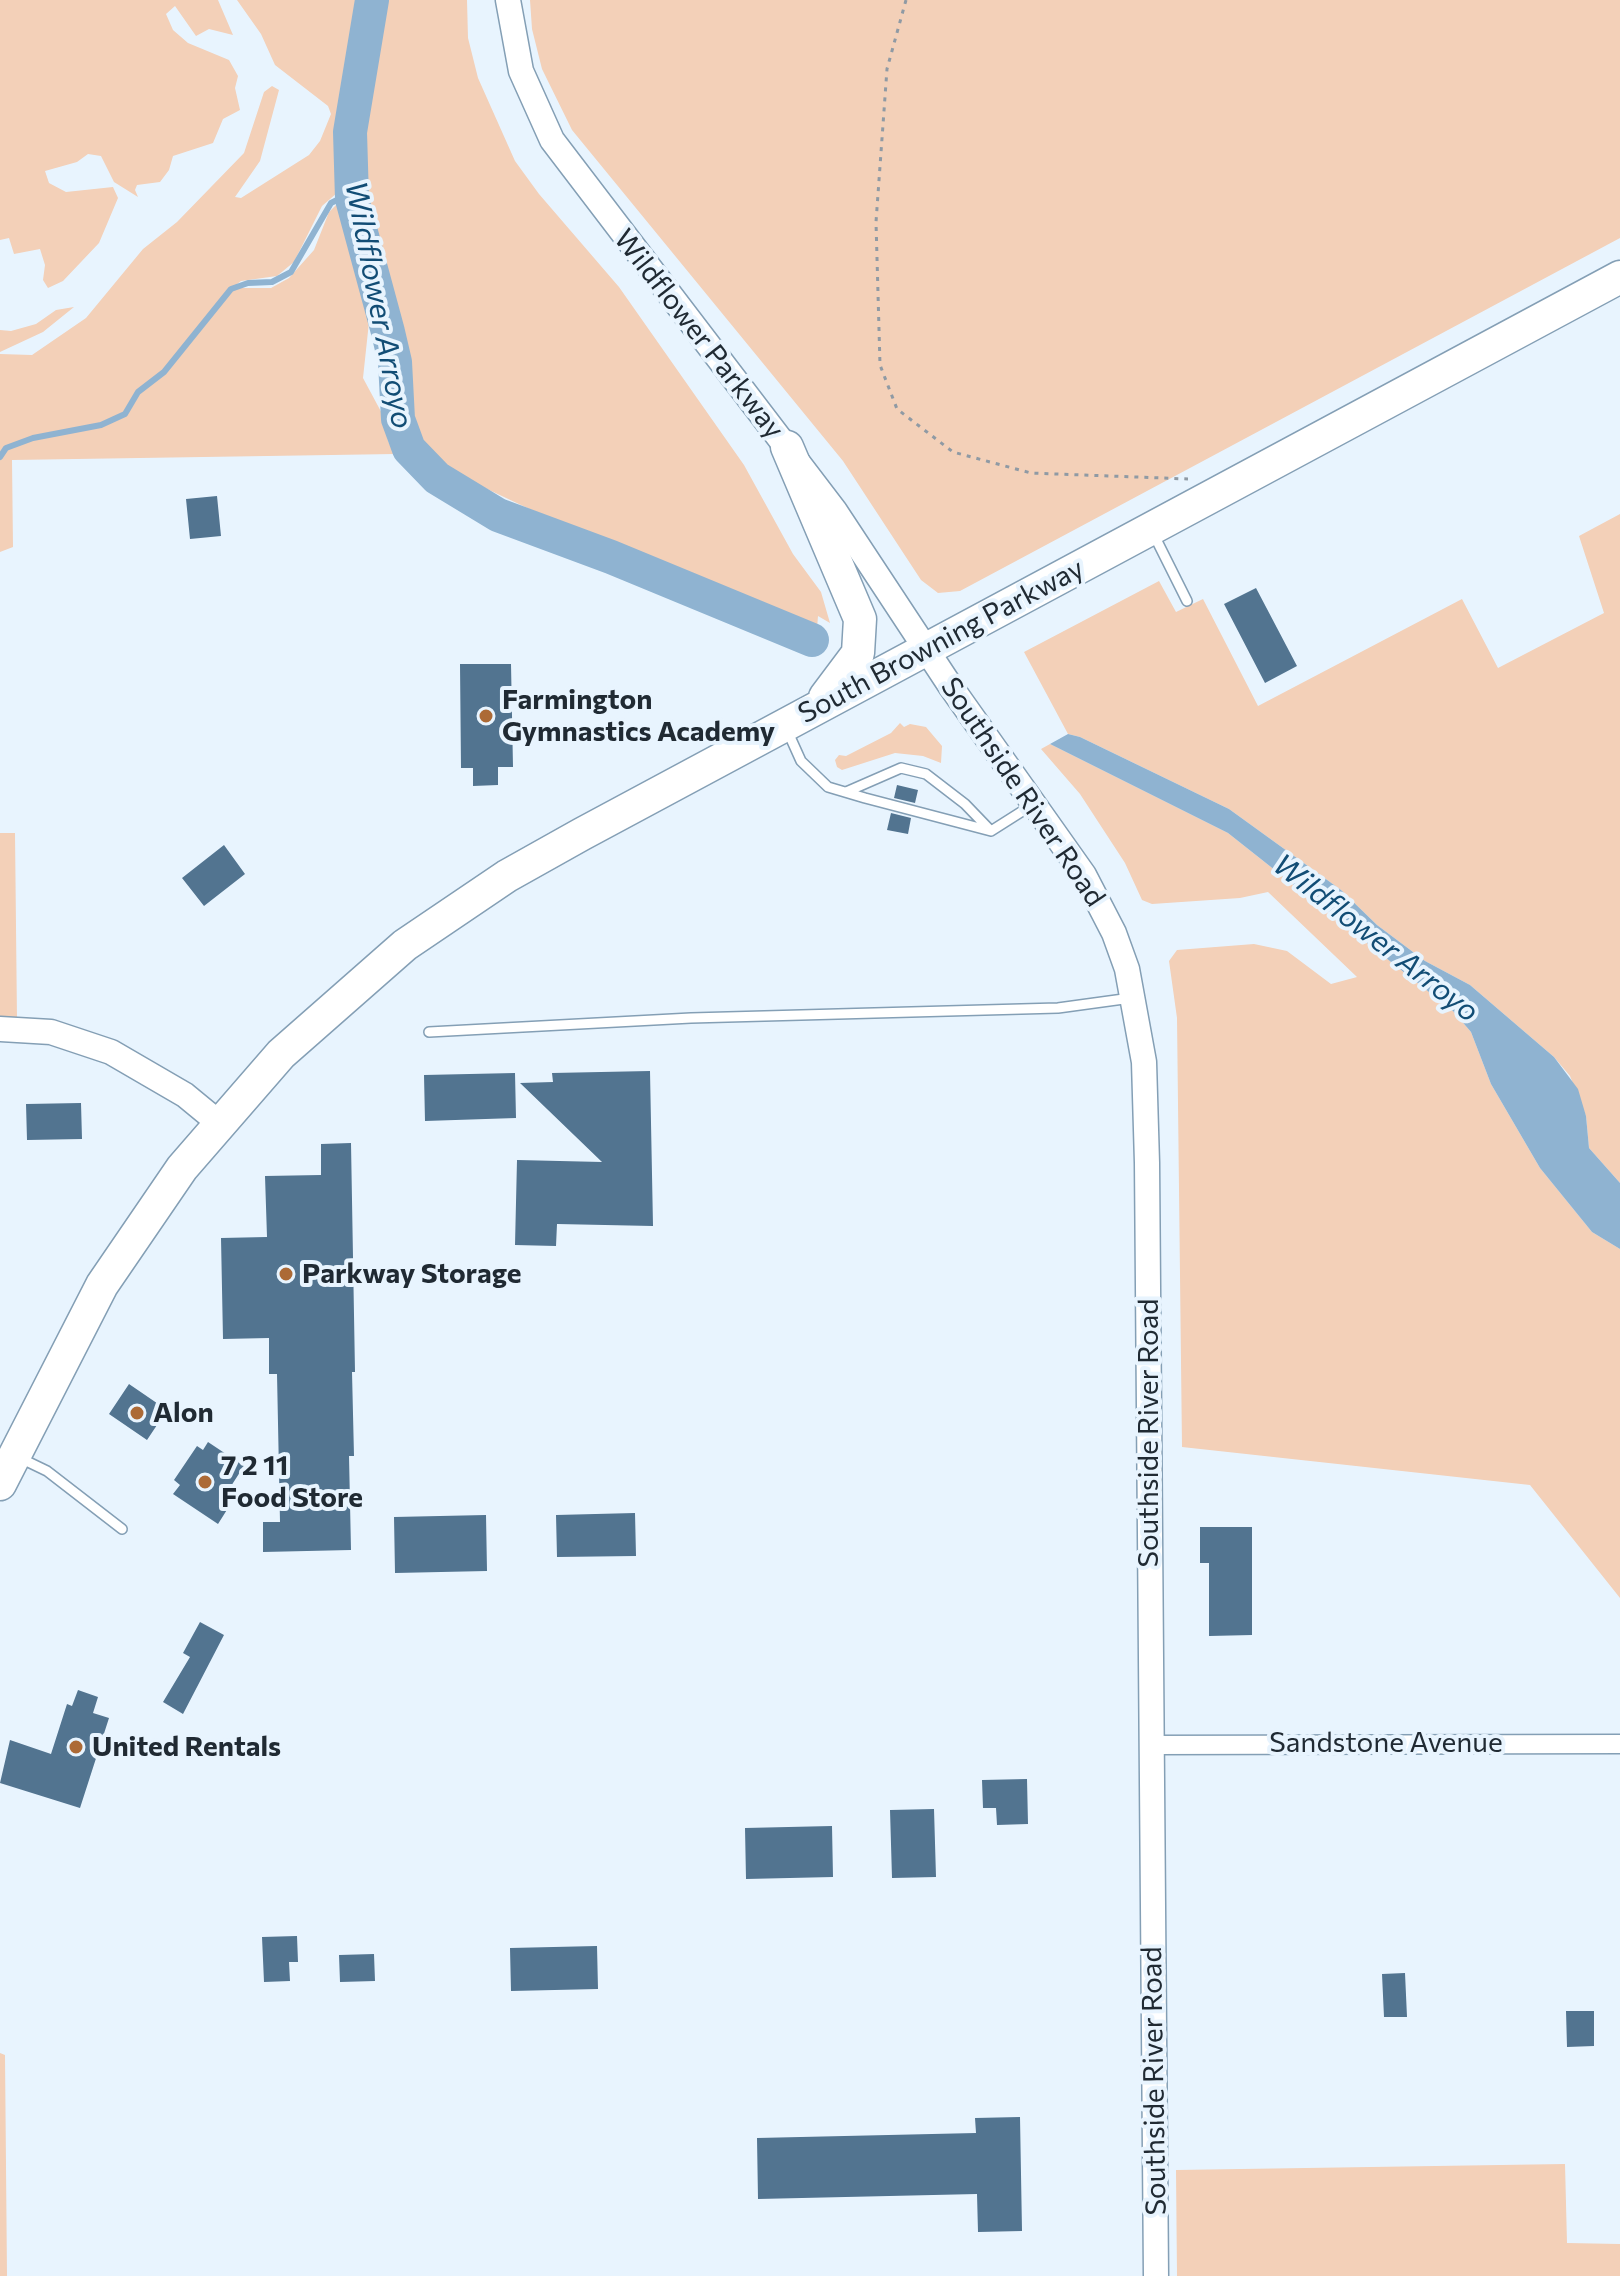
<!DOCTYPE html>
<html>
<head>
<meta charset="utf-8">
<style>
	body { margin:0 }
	canvas { display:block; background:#e8f4fe }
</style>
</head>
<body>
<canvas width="1620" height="2276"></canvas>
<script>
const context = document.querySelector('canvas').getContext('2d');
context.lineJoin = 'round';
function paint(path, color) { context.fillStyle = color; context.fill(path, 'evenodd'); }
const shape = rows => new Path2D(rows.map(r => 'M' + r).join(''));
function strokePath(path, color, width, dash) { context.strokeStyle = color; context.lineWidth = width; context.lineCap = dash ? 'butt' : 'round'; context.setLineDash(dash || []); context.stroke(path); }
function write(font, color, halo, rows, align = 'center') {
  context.font = font + ' Commissioner,sans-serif'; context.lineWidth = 8; context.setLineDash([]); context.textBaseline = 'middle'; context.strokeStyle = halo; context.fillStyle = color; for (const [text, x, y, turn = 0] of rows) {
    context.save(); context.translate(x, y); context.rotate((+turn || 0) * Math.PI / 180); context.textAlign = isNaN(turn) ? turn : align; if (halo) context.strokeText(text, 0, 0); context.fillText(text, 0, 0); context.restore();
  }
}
paint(shape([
	[0,0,218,0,233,35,209,29,196,36,175,6,166,14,173,30,188,43,229,60,238,76,235,88,240,110,223,119,213,143,173,156,169,170,160,182,137,185,135,190,138,197,114,182,101,156,88,154,77,162,45,171,49,183,66,192,113,187,118,198,99,243,63,281,48,288,43,280,45,265,40,249,14,254,9,238,0,240],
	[237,0,362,0,342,122,345,186,322,206,294,262,277,276,241,281,232,288,271,288,289,278,314,250,329,212,341,200,346,200,369,322,363,378,385,419,388,441,395,454,12,460,13,547,0,552,0,354,32,355,86,318,143,249,177,222,244,153,264,92,272,86,279,90,260,161,235,197,241,198,309,155,320,141,331,114,328,106,275,65,261,34],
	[382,0,467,0,468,38,478,78,515,161,539,194,619,287,744,465,793,554,821,592,830,623,818,616,817,629,593,539,468,480,443,465,417,441,408,409,404,351,361,191,357,162,363,92],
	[530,0,1620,0,1620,238,960,591,938,593,921,580,843,461,572,130,542,69,532,29],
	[74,307,43,332,0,352,0,330,11,331,36,324,56,310],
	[1620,514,1620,1183,1589,1148,1586,1116,1570,1076,1554,1057,1470,985,1425,961,1377,925,1341,890,1229,809,1080,737,1068,734,1024,652,1159,581,1176,612,1203,599,1258,706,1462,599,1498,668,1604,613,1579,536],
	[900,723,904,727,910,724,926,727,942,746,941,763,923,756,895,753,842,770,837,767,835,760,839,755,846,756,891,733],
	[1050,744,1228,833,1453,1011,1471,1032,1491,1084,1540,1168,1592,1232,1620,1249,1620,1598,1530,1485,1182,1447,1177,1018,1169,961,1177,950,1254,944,1287,951,1331,984,1357,977,1268,892,1240,898,1152,904,1142,900,1125,863,1080,794,1041,749],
	[0,833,15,833,17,1020,0,1019],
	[0,2053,5,2055,7,2276,0,2276],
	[1565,2164,1567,2243,1620,2244,1620,2276,1177,2276,1176,2170]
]), '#f3d0b8');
paint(shape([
	[1068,734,1080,737,1229,809,1341,890,1377,925,1425,961,1470,985,1554,1057,1578,1089,1586,1116,1589,1148,1620,1183,1620,1249,1592,1232,1540,1168,1491,1084,1471,1032,1453,1011,1228,833,1050,744]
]), '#8fb3d1');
strokePath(shape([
	[0,457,6,448,33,438,101,425,125,414,138,392,164,372,231,289,248,283,272,282,291,272,331,203,343,197,352,199]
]), '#8fb3d1', 6);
strokePath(shape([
	[372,0,350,132,352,199,388,332,395,362,398,419,409,449,437,478,498,515,611,557,812,640]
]), '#8fb3d1', 34);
paint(shape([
	[217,496,221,536,190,539,186,499],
	[1256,588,1297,666,1265,683,1224,604],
	[460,664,511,664,513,767,498,767,498,785,473,786,473,768,461,768],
	[897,785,918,790,915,803,894,798],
	[891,813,911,818,908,834,887,830],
	[224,845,245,874,204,906,182,878],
	[650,1071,653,1226,557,1224,556,1246,515,1245,517,1160,602,1162,520,1083,553,1082,552,1073],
	[515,1073,516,1118,425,1121,424,1075],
	[81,1103,82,1139,27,1140,26,1104],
	[351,1143,355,1372,352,1372,354,1456,349,1456,351,1550,263,1552,263,1522,280,1522,277,1374,269,1374,269,1338,223,1339,221,1238,267,1237,265,1176,321,1175,321,1144],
	[129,1384,167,1410,147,1440,109,1414],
	[208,1442,244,1466,222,1500,230,1505,218,1524,173,1494,180,1485,174,1480,197,1446,203,1450],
	[635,1513,636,1556,557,1557,556,1515],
	[486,1515,487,1571,395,1573,394,1517],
	[1200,1527,1252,1527,1252,1635,1209,1636,1209,1563,1200,1563],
	[200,1622,224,1635,183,1714,163,1702,190,1657,183,1653],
	[78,1690,98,1697,93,1713,109,1718,80,1808,0,1783,10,1740,51,1754,67,1704,72,1706],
	[1027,1779,1028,1824,997,1825,996,1808,983,1808,982,1780],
	[934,1809,936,1877,892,1878,890,1810],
	[832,1826,833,1877,746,1879,745,1828],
	[297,1936,298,1962,289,1962,290,1981,264,1982,262,1937],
	[597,1946,598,1989,511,1991,510,1948],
	[374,1954,375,1981,340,1982,339,1955],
	[1405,1973,1407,2017,1384,2017,1382,1974],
	[1566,2011,1594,2011,1594,2046,1567,2047],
	[1020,2117,1022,2231,978,2232,977,2194,758,2199,757,2138,976,2133,975,2118]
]), '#527490');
const lane = shape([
	[1153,533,1187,601],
	[787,730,801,761,828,787,865,798,991,831,1032,805],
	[846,792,901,768,926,774,965,804,991,831],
	[429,1032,691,1018,1058,1008,1131,998],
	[20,1458,47,1471,122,1529]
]);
const street = shape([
	[1151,1745,1620,1744]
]);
const secondary = shape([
	[508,0,521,71,552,140,835,511,951,687,1084,875,1114,933,1127,969,1144,1062,1147,1163,1156,2276],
	[0,1029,51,1032,111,1052,185,1095,219,1123]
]);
const highway = shape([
	[787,447,860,619,858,653,825,697],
	[0,1484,102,1285,182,1168,281,1054,405,945,507,876,582,834,1620,277]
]);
strokePath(lane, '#849fb5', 12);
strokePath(street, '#849fb5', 21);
strokePath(secondary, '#849fb5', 27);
strokePath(highway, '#849fb5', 35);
strokePath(shape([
	[906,0,887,69,876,222,880,365,897,409,953,452,1031,473,1188,479]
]), '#8f9aa4', 3, [4, 6]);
strokePath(lane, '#fff', 9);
strokePath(street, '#fff', 18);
strokePath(secondary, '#fff', 24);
strokePath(highway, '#fff', 32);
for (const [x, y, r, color] of [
	[486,716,8,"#ac6a36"],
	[286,1274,8,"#ac6a36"],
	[137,1413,8,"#ac6a36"],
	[205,1482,8,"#ac6a36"],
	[76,1747,8,"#ac6a36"]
]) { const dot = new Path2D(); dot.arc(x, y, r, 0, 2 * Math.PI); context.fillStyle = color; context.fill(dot); strokePath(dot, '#e8f4fe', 3); }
write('28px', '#202a33', '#e8f4fe', [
	["Wildflower Parkway",699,334,52],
	["South Browning Parkway",941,641,-28],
	["Southside River Road",1023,792,56],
	["Southside River Road",1149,1433,-90],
	["Sandstone Avenue",1386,1743],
	["Southside River Road",1154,2081,-91]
]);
write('bold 28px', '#202a33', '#e8f4fe', [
	["Farmington",502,700],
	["Gymnastics Academy",502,732],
	["Parkway Storage",302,1274],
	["Alon",153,1413],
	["7 2 11",221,1466],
	["Food Store",221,1498],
	["United Rentals",92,1747]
], 'left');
write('italic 30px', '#124d75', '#e8f4fe', [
	["Wildflower Arroyo",379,305,79],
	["Wildflower Arroyo",1376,938,38]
]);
</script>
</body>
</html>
